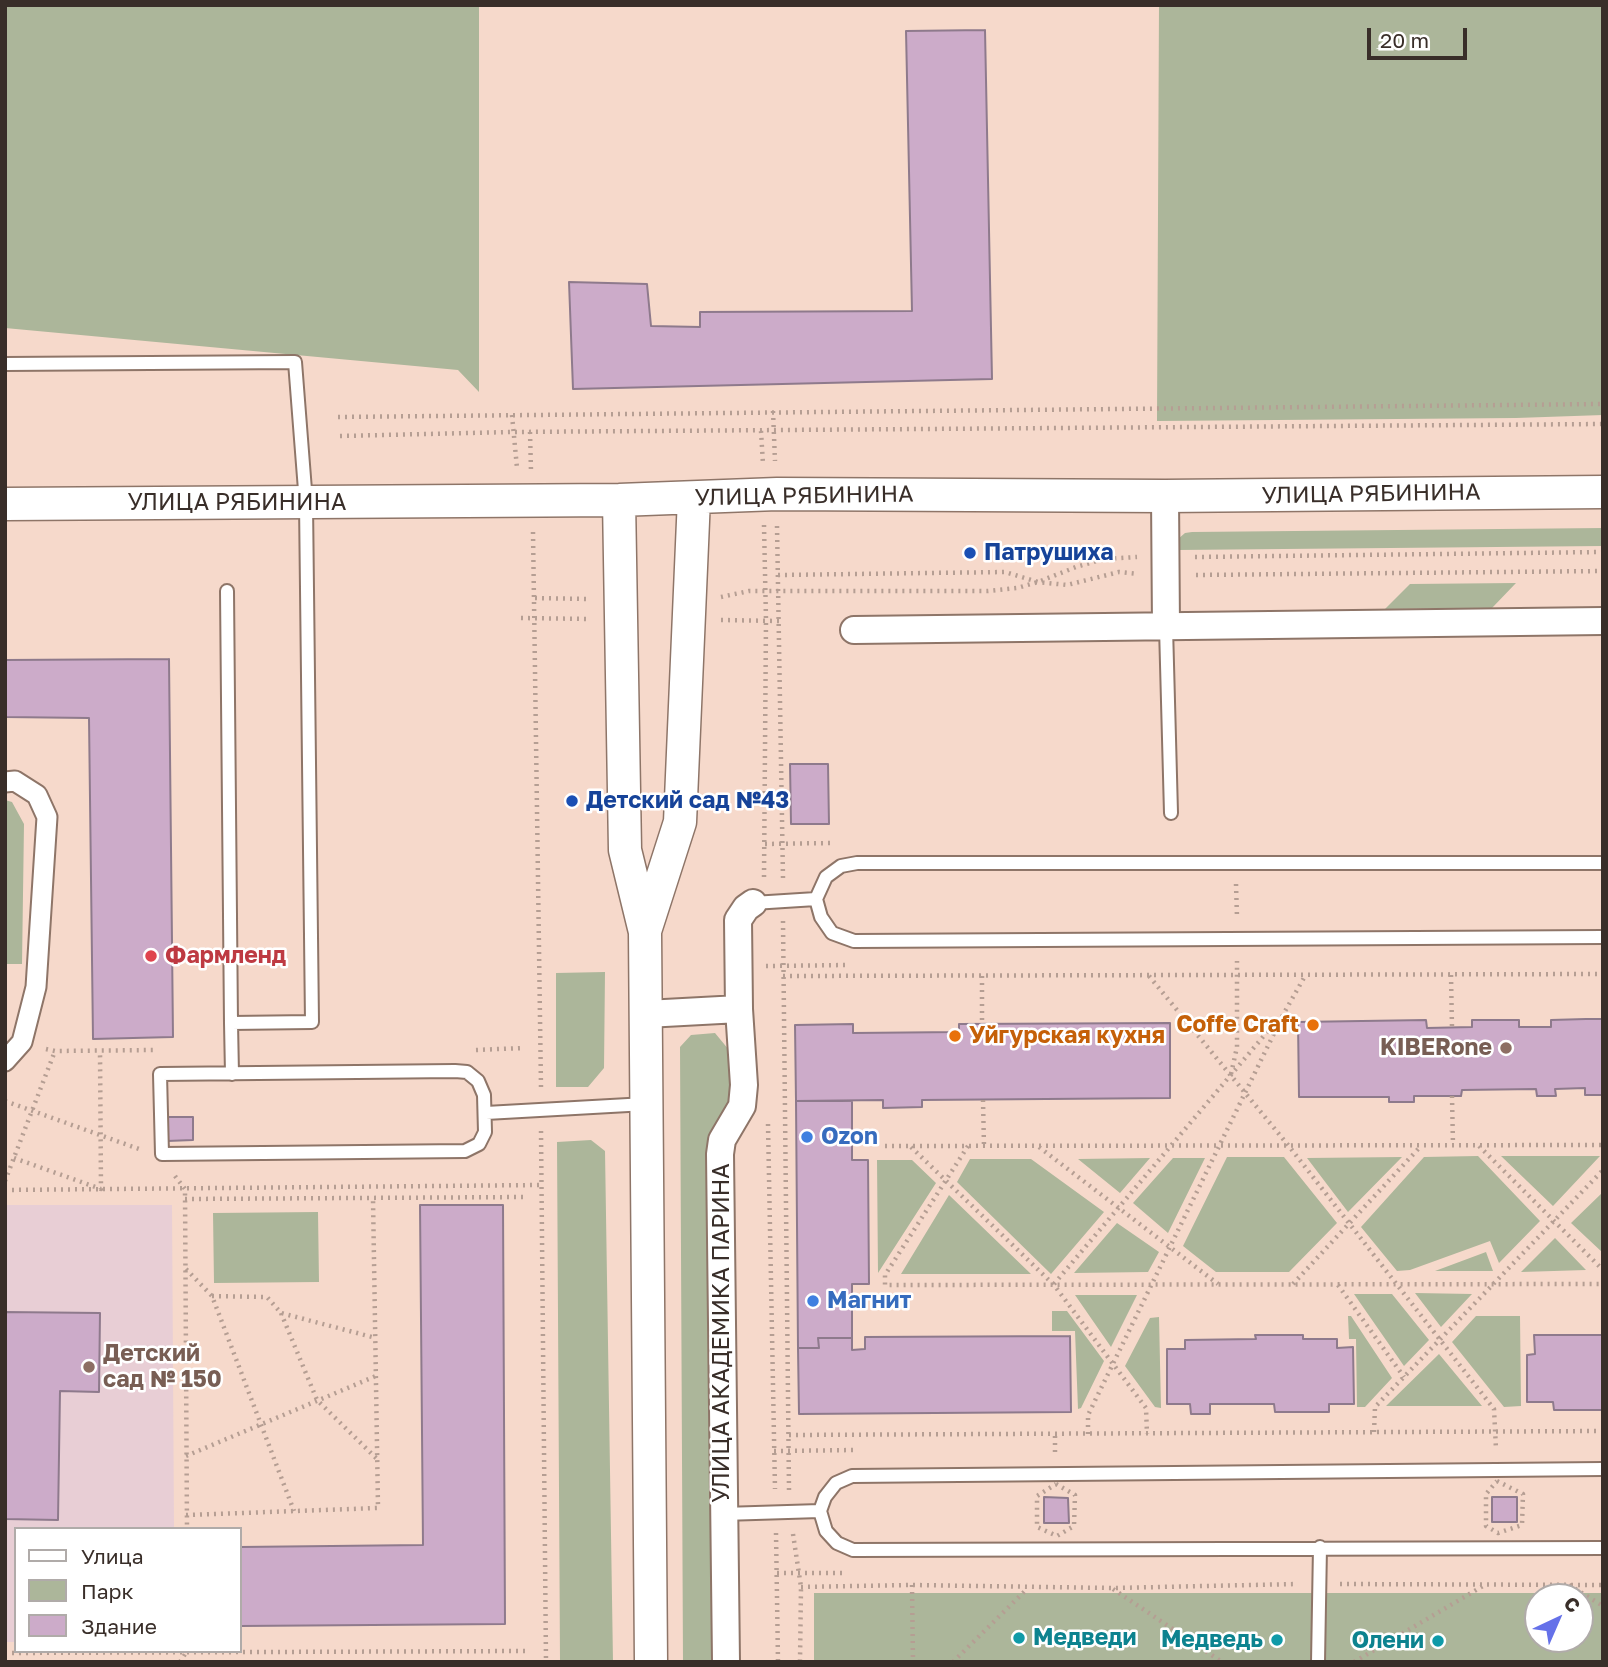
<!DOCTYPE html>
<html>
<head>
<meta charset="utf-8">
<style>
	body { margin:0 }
	#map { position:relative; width:1608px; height:1667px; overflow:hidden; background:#f6d9cb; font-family:"Golos Text",sans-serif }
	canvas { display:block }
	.frame { position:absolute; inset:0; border:7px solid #392e29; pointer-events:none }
	.legend { position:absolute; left:14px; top:1527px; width:228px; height:126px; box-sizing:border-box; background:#fff; border:2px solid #b0aba9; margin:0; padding:9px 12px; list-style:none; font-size:21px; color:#392e29 }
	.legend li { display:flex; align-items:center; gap:14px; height:35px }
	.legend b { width:35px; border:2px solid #b0aba9 }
	.north { position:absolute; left:1524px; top:1583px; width:70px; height:70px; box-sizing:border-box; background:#fff; border:2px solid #b0aba9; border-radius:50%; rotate:44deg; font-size:19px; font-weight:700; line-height:28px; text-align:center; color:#392e29 }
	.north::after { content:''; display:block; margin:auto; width:24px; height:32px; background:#6571e9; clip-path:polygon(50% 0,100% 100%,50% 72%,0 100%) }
	.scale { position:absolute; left:1367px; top:28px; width:100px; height:32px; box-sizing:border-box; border:4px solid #392e29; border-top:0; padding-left:9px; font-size:21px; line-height:24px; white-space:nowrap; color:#392e29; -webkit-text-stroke:5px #fff; paint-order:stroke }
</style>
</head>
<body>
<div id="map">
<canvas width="1608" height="1667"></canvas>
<div class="frame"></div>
<ul class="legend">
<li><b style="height:9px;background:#fff"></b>Улица</li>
<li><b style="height:19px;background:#acb69a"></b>Парк</li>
<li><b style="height:19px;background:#ccabc9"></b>Здание</li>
</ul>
<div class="north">С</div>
<div class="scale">20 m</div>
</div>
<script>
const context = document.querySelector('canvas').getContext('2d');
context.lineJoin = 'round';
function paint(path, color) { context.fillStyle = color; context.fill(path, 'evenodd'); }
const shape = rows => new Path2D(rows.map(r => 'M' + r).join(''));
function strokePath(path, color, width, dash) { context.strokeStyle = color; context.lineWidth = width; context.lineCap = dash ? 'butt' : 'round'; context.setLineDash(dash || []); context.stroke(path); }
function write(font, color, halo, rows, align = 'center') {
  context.font = font + ' "Golos Text",sans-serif'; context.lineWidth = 5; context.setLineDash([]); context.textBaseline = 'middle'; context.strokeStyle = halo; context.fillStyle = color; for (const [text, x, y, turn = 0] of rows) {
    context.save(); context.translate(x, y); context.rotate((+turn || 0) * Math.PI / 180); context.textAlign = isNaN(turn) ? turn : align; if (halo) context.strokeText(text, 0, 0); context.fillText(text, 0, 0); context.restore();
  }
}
paint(shape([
	[5,1205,172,1205,174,1529,16,1529,16,1642,5,1642]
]), '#e8ced5');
paint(shape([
	[5,5,479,5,479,392,458,370,5,328],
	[1159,5,1603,5,1603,415,1516,418,1157,421],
	[1603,528,1603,546,1177,550,1178,539,1185,533,1192,532],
	[1516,583,1492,608,1385,609,1410,584],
	[5,800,12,802,24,824,22,964,5,964],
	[605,972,604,1068,588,1087,556,1087,556,973],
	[715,1033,729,1050,732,1088,727,1107,714,1662,683,1662,680,1047,691,1035],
	[591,1140,605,1151,613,1662,560,1662,557,1142],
	[1478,1156,1540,1221,1499,1263,1490,1241,1410,1270,1397,1271,1361,1227,1424,1157],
	[1501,1156,1600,1156,1553,1206],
	[1227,1157,1284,1157,1337,1223,1289,1272,1216,1272,1183,1246],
	[1402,1157,1348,1212,1307,1158],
	[1150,1158,1120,1193,1078,1159],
	[1173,1158,1205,1158,1168,1233,1133,1203],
	[970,1159,1031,1159,1104,1212,1051,1274,957,1182],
	[877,1160,912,1160,936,1183,878,1273],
	[1603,1192,1603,1253,1571,1223],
	[949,1195,1031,1274,901,1274],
	[318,1212,319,1282,214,1283,213,1213],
	[1117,1223,1159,1252,1148,1272,1074,1273],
	[1555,1238,1586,1270,1521,1272],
	[1486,1252,1493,1271,1435,1271],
	[1415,1293,1472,1294,1441,1327],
	[1354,1294,1392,1294,1429,1340,1404,1366],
	[1075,1295,1137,1295,1111,1347],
	[1052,1311,1067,1311,1104,1361,1081,1408,1078,1409,1075,1331,1052,1331],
	[1348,1316,1351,1316,1392,1378,1365,1407,1357,1407,1356,1339,1349,1339],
	[1476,1316,1520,1316,1521,1406,1504,1407,1452,1342],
	[1159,1317,1161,1408,1155,1407,1125,1366,1150,1318],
	[1439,1354,1482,1406,1386,1406],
	[814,1593,1603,1593,1603,1662,814,1662],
	[1538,1597,1580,1597,1580,1639,1538,1639]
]), '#acb69a');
const building = shape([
	[985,30,992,379,573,389,569,282,647,284,651,326,700,327,700,312,912,311,906,31,985,30],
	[169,659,173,1037,93,1039,89,718,5,717,5,660,169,659],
	[790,764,828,764,829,824,791,824,790,764],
	[1586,1019,1603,1019,1603,1095,1585,1095,1585,1088,1555,1089,1556,1096,1537,1096,1536,1089,1462,1090,1461,1096,1414,1096,1414,1102,1389,1102,1389,1097,1299,1097,1298,1022,1426,1020,1427,1028,1472,1027,1472,1020,1519,1020,1519,1027,1551,1027,1551,1020,1586,1019],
	[1170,1023,1170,1098,922,1100,922,1107,883,1108,883,1100,796,1101,795,1025,853,1024,853,1033,959,1032,959,1024,1170,1023],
	[796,1101,852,1101,852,1160,868,1160,869,1284,852,1284,852,1338,818,1338,819,1348,798,1348,796,1101],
	[167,1117,193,1117,193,1140,167,1141,167,1117],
	[420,1205,503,1205,505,1624,240,1626,240,1547,423,1545,420,1205],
	[5,1312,100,1313,99,1392,60,1391,58,1520,5,1519,5,1312],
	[1255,1335,1303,1335,1303,1339,1337,1339,1337,1348,1353,1347,1354,1404,1329,1404,1329,1412,1275,1412,1274,1404,1210,1404,1210,1414,1191,1414,1190,1404,1167,1404,1167,1349,1185,1349,1185,1340,1256,1339,1255,1335],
	[1534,1335,1603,1335,1603,1410,1554,1410,1553,1402,1527,1402,1527,1355,1535,1354,1534,1335],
	[1070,1336,1071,1412,799,1414,798,1348,819,1348,818,1338,852,1338,852,1350,865,1349,865,1337,1070,1336],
	[1044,1497,1068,1498,1069,1523,1044,1523,1044,1497],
	[1492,1497,1517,1497,1517,1522,1492,1522,1492,1497]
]);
paint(building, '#ccabc9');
strokePath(building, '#8e7a8c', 2);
const service = shape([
	[5,364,295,362,306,503,312,1022,231,1023,227,591],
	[1166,627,1171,813],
	[1603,863,857,863,841,866,826,877,816,899,821,917,832,933,854,941,1603,937],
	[753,903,816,899],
	[231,1023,232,1074],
	[455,1071,467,1072,478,1081,484,1095,485,1132,479,1144,465,1151,162,1154,160,1074,455,1071],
	[486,1113,646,1104],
	[1603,1469,852,1476,836,1483,825,1497,820,1511,826,1531,837,1543,853,1550,1603,1548],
	[723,1514,820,1511],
	[1318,1662,1320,1547]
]);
const pedestrian = shape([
	[5,782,15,781,37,795,47,817,36,987,22,1042,5,1061]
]);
const minor = shape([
	[1165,496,1166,627],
	[854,630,1603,621],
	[646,1014,739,1009],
	[726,1662,720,1154,722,1140,742,1106,744,1085,739,1009,738,920,746,908,753,903]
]);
const tertiary = shape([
	[619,500,625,850,645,932,651,1662],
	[5,504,619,500,777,494,1165,496,1603,492],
	[645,931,680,822,694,498]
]);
strokePath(service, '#8e7568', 16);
strokePath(pedestrian, '#8e7568', 23);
strokePath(minor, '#8e7568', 30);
strokePath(tertiary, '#8e7568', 35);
strokePath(shape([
	[773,411,775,461],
	[512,415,517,468],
	[338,417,1603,404],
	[761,431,763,464],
	[530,432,531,471],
	[340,436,512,432,1603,424],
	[764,525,766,620,764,877],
	[777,526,783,878],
	[533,532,541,1087],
	[1195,557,1603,552],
	[778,575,1005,572,1038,582,1067,585,1119,572,1138,574],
	[1196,575,1603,571],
	[721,597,749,591,988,591,1017,588,1038,582,1076,567,1104,559,1137,557],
	[535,598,590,599],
	[521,618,589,619],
	[721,620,779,621],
	[765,844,832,843],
	[1236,884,1237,917],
	[783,921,789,1490],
	[766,966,848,965],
	[1451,975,1452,1028],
	[783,976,1603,974],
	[982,976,982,1024],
	[1149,976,1288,1145,1494,1409,1496,1449],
	[46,1049,55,1051,156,1050],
	[476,1050,523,1048],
	[1231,1074,1237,1047,1237,961],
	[1452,1096,1453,1145],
	[983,1100,984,1146],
	[5,1101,139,1149],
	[768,1124,775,1489],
	[541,1131,546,1662],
	[885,1146,1603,1145],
	[968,1146,885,1275,885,1285,1603,1284],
	[1479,1146,1603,1270],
	[911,1147,1054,1285,1146,1408,1147,1434],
	[1039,1147,1218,1284],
	[14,1158,101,1189,100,1051],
	[175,1176,185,1189,187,1529],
	[5,1181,55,1051],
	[5,1190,542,1185],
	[185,1199,524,1197],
	[186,1269,212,1296,294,1511],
	[1054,1284,1279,1018],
	[1293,1284,1420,1147],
	[1338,1285,1404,1377],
	[212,1296,267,1297,281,1313,376,1338],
	[281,1313,317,1400,378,1460],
	[1374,1432,1375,1407,1603,1170],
	[1088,1434,1088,1415,1284,1013,1305,976],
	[789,1435,1603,1431],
	[774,1451,856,1450],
	[1055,1452,1055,1434],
	[186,1456,376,1376],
	[1497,1481,1523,1494,1522,1525,1498,1533,1486,1526,1486,1494,1497,1481],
	[1056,1484,1075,1495,1074,1526,1057,1536,1037,1527,1037,1496,1056,1484],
	[186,1515,378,1508,373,1198],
	[776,1533,778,1662],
	[793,1534,801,1587,800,1662],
	[777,1573,846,1573],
	[1340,1584,1603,1585],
	[912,1585,913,1662],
	[1569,1585,1603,1606],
	[801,1587,912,1585,1113,1588,1297,1584],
	[1113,1589,1222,1662],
	[5,1653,526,1651],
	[180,1662,187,1651],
	[953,1662,1027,1589],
	[1354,1662,1483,1586]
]), '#b59e93', 4.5, [2, 5]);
strokePath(service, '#fff', 12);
strokePath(pedestrian, '#fff', 19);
strokePath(minor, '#fff', 26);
strokePath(tertiary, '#fff', 32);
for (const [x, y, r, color] of [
	[970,553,7,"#1a4fb4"],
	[572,801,7,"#1a4fb4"],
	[151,956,7,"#e0444e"],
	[1313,1025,7,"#e8710a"],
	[955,1036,7,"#e8710a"],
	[1506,1048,7,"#8d6e63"],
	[807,1137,7,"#3f7fe0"],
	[813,1301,7,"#3f7fe0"],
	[89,1367,7,"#8d6e63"],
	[1019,1638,7,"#0f9aa8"],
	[1277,1640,7,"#0f9aa8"],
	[1438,1641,7,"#0f9aa8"]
]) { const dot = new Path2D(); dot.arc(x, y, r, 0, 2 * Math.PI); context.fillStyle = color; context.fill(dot); strokePath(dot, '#fff', 2.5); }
write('23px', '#392e29', '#fff', [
	["УЛИЦА РЯБИНИНА",1371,494,-1],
	["УЛИЦА РЯБИНИНА",804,496,-1],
	["УЛИЦА РЯБИНИНА",237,503],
	["УЛИЦА АКАДЕМИКА ПАРИНА",722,1333,-90]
]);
write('bold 23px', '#164399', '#fff', [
	["Патрушиха",984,553],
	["Детский сад №43",586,801]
], 'left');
write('bold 23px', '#be3a42', '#fff', [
	["Фармленд",165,956]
], 'left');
write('bold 23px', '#c56008', '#fff', [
	["Coffe Craft",1299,1025],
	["Уйгурская кухня",969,1036,"left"]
], 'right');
write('bold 23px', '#785e54', '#fff', [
	["KIBERone",1492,1048],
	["Детский",103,1354,"left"],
	["сад № 150",103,1380,"left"]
], 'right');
write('bold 23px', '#366cbe', '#fff', [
	["Ozon",821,1137],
	["Магнит",827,1301]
], 'left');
write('bold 23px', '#0d838f', '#fff', [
	["Медведи",1033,1638,"left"],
	["Медведь",1263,1640],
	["Олени",1424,1641]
], 'right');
</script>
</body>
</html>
